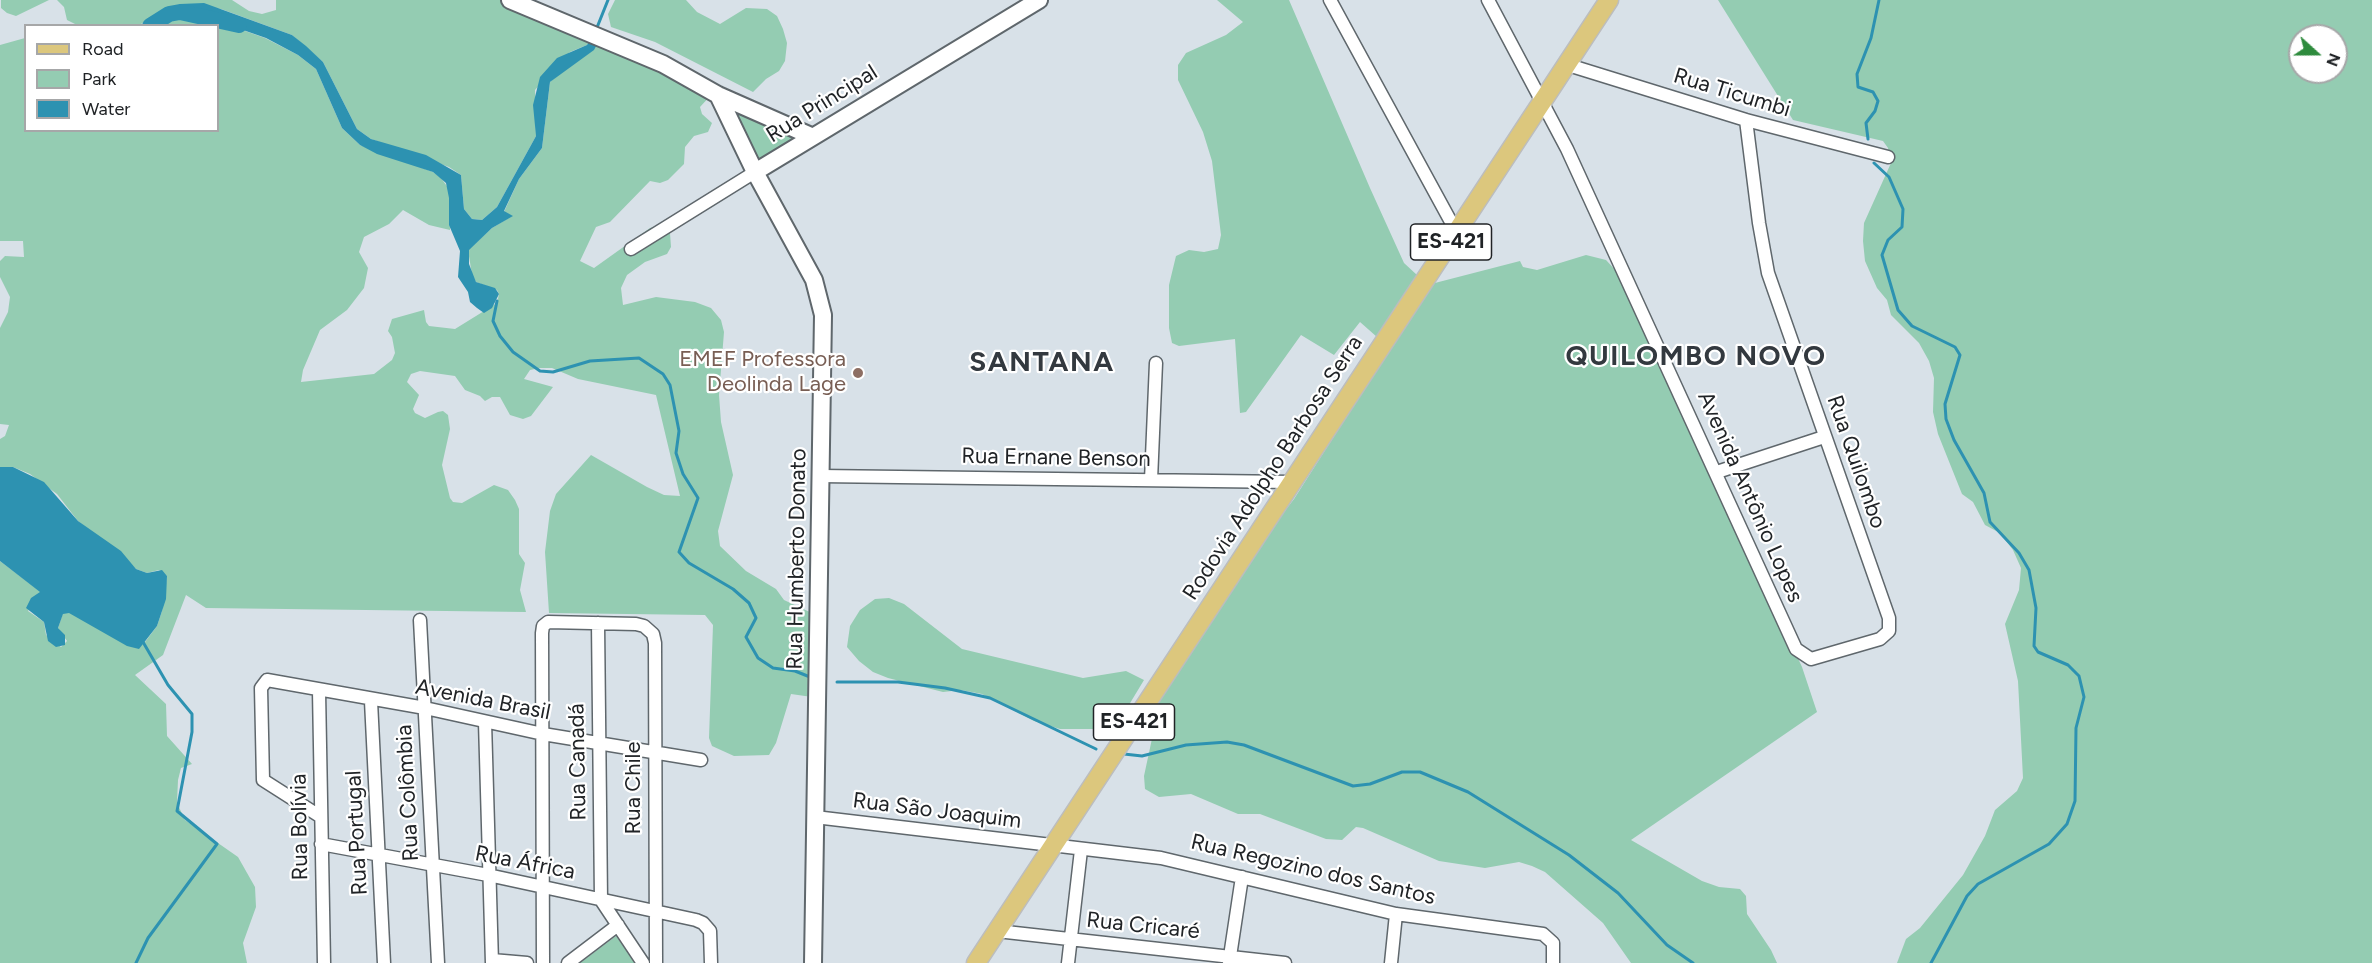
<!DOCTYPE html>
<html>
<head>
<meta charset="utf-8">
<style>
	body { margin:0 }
	#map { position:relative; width:2372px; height:963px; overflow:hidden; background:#d8e1e8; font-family:Figtree,sans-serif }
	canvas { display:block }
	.legend { position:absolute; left:24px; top:24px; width:195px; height:108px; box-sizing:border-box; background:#fff; border:2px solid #a6a7a8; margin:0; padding:8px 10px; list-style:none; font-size:18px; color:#202326 }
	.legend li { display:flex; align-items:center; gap:12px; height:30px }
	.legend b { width:30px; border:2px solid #a6a7a8 }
	.north { position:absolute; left:2288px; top:24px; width:60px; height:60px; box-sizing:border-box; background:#fff; border:2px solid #a6a7a8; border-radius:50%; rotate:111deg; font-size:16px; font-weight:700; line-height:24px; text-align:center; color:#202326 }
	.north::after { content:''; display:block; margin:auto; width:21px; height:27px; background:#2e8b3d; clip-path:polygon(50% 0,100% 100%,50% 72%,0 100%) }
</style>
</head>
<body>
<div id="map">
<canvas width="2372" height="963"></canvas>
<ul class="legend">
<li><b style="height:8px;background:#dcc77d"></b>Road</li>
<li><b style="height:16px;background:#94ccb2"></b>Park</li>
<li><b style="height:16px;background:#2d92b1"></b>Water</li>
</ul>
<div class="north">N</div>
</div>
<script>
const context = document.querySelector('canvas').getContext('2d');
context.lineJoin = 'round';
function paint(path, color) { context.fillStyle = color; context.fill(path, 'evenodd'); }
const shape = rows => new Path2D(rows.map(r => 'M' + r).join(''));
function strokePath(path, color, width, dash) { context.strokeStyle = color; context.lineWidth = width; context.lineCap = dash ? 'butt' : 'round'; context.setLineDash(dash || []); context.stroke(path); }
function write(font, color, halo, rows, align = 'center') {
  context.font = font + ' Figtree,sans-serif'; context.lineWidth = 4.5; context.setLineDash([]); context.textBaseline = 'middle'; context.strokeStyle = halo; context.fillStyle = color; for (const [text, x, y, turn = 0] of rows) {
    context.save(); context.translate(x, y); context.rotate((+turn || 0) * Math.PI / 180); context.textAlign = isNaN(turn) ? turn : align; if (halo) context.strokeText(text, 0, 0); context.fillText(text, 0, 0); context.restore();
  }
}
paint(shape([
	[49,0,16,16,7,13,1,8,1,0],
	[57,0,232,0,249,11,262,14,276,10,276,0,506,0,596,30,587,45,570,52,535,90,536,136,497,207,482,220,472,219,464,209,461,175,449,167,371,139,357,129,323,62,292,35,221,9,180,4,139,25,77,25,67,20,64,7],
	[615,0,686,0,697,12,720,24,746,8,767,9,777,16,783,29,787,43,785,61,779,71,766,79,753,92,655,42,611,27,608,14],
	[1217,0,1289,0,1370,188,1404,263,1417,275,1377,337,1360,322,1334,355,1301,335,1246,412,1240,413,1235,339,1179,346,1172,343,1169,328,1169,285,1176,256,1189,250,1204,252,1218,249,1221,235,1212,161,1203,132,1178,80,1178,65,1186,53,1226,35,1243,22],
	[1718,0,2372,0,2372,963,1897,963,1906,939,1920,928,1963,875,1985,836,1995,810,2017,791,2023,778,2018,681,2005,624,2019,590,2021,568,2013,550,2000,533,1985,525,1973,502,1962,494,1938,434,1933,412,1934,378,1929,361,1919,343,1891,315,1887,300,1877,288,1865,261,1863,241,1864,223,1891,163,1888,148,1883,141,1793,120],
	[2300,36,2336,36,2336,72,2300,72],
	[197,14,265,38,298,55,316,69,342,128,360,145,433,172,441,178,449,189,450,230,429,225,403,210,389,224,364,237,359,252,368,268,364,288,347,310,320,330,303,370,301,382,374,374,392,360,395,353,392,337,388,331,392,319,424,310,426,322,429,326,455,329,497,303,499,294,497,290,476,282,472,275,468,250,492,228,512,216,504,212,519,179,542,148,550,82,603,33,712,94,700,107,702,114,712,123,708,132,694,136,685,147,684,164,668,180,660,183,650,181,610,222,596,227,580,261,594,268,650,228,657,226,664,228,670,233,671,247,667,254,645,262,627,275,621,288,623,305,656,297,695,302,711,308,721,320,724,332,719,395,721,422,733,475,718,531,720,546,746,571,776,589,784,600,814,614,812,697,791,694,776,743,769,755,734,756,712,746,709,738,713,625,705,615,549,613,545,552,550,511,556,494,591,455,647,487,664,495,680,496,656,395,578,379,552,368,540,368,530,370,524,379,553,387,531,416,523,419,510,415,500,397,492,397,485,401,480,396,465,390,455,376,420,371,411,374,407,382,419,395,413,409,415,413,425,418,438,412,443,411,448,415,450,429,442,465,450,498,453,502,462,503,494,485,508,490,515,500,519,509,519,554,525,563,520,590,526,612,206,608,186,595,163,655,135,675,166,704,167,736,192,764,181,768,178,780,177,803,185,820,238,857,255,887,256,907,243,943,247,963,0,963,0,561,41,592,28,611,44,622,46,635,61,647,67,641,58,628,63,613,69,612,88,622,145,642,157,626,162,611,167,576,159,570,147,573,136,569,78,521,57,494,30,474,13,467,0,467,0,439,5,436,9,425,0,424,0,328,8,312,10,297,0,277,0,261,5,256,24,257,23,241,0,241,0,45,25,38,26,130,218,130,218,26,157,25,180,15],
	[731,108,798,138,755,163],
	[1586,255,1606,260,1618,273,1802,667,1817,712,1631,840,1702,881,1719,887,1740,889,1746,896,1747,914,1771,950,1777,963,1631,963,1603,923,1545,872,1532,866,1519,862,1485,868,1439,861,1363,828,1356,827,1342,840,1326,839,1260,814,1238,814,1191,794,1159,797,1145,789,1144,776,1153,734,1141,730,1258,546,1294,499,1431,284,1520,261,1523,267,1537,270],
	[889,598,904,604,962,649,1083,678,1126,671,1144,680,1112,733,1095,729,1060,729,1034,721,982,694,961,690,943,692,888,678,873,672,859,661,847,647,850,626,860,610,875,599],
	[616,936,636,963,580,963]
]), '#94ccb2');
paint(shape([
	[204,3,292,35,306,46,323,62,357,129,371,139,426,155,461,175,464,209,472,219,482,220,497,207,536,136,533,105,540,77,557,58,587,45,596,30,603,33,594,50,550,82,542,148,519,179,504,211,513,216,492,228,469,250,469,264,476,282,495,288,499,294,492,308,484,313,477,308,470,302,468,292,458,277,460,251,449,225,449,198,446,183,433,172,377,154,360,145,342,128,316,69,298,55,266,38,197,14,180,15,157,25,139,26,180,4],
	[0,467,13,467,44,482,78,521,121,551,136,569,147,573,162,570,167,576,166,599,157,626,139,649,127,646,69,613,63,614,58,628,65,635,65,645,56,647,48,641,44,622,26,608,31,598,40,592,0,561]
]), '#2d92b1');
strokePath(shape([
	[596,30,608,0],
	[1868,139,1866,123,1875,111,1878,101,1873,92,1858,87,1857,74,1871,38,1879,0],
	[1874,163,1889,177,1903,209,1902,227,1888,240,1882,255,1898,310,1912,326,1955,347,1960,355,1945,404,1946,419,1954,440,1984,493,1990,522,2019,553,2029,570,2036,608,2034,646,2038,652,2068,665,2079,676,2084,697,2076,728,2075,801,2067,824,2049,844,1978,884,1967,896,1931,963],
	[497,301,493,321,500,336,513,352,540,371,553,372,590,361,639,358,663,374,670,385,679,431,676,453,683,474,698,498,679,552,689,563,733,589,749,603,756,618,746,637,758,658,773,668,795,671,810,677],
	[837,682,898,682,945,688,990,698,1096,749],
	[1124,754,1142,756,1186,745,1227,742,1244,745,1353,786,1370,784,1402,772,1420,772,1468,792,1569,855,1618,893,1667,945,1693,963],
	[136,963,148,938,217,844,177,811,192,732,192,714,168,685,143,642]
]), '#2d92b1', 3);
strokePath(shape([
	[150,26,169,14,180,12,239,25]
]), '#2d92b1', 16);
const street = shape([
	[1330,0,1457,233],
	[1488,0,1567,149,1796,649,1811,659,1880,639,1889,631,1889,618,1768,273,1759,223,1746,120],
	[1565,64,1746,120,1888,157],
	[631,249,755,172],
	[1717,472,1824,437],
	[820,476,1292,482],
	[1151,480,1156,363],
	[420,620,438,963],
	[598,623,601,900,643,963],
	[319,691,324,963],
	[371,701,384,963],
	[485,722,492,963],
	[321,817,263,780,261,688,267,680,425,708,543,734,701,760],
	[815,817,1161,858,1396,914,1543,934,1553,943,1553,963],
	[321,844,488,875,696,920,703,923,710,931,711,963],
	[997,931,1285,963],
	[492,960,527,963],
	[543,963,542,633,543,626,548,622,636,624,644,626,653,634,655,643,656,963],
	[568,963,618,925],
	[1068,963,1081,850],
	[1229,963,1242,877],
	[1391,963,1396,914]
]);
const secondary = shape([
	[510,0,663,64,718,95,811,136],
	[718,95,755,172,814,280,823,315,813,963],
	[755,172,1039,0]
]);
const primary = shape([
	[976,963,1609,0]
]);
strokePath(street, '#5f676c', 15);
strokePath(secondary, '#5f676c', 20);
strokePath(primary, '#bcbdbe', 21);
strokePath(street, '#fff', 12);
strokePath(secondary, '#fff', 16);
strokePath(primary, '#dcc77d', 18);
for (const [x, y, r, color] of [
	[858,373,6,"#8d6e63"]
]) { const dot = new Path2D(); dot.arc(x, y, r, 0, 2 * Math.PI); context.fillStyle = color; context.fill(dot); strokePath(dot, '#fff', 2); }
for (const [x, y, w] of [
	[1451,242,81],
	[1134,722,81]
]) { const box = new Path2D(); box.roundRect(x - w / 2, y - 18, w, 36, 4.5); context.fillStyle = '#fff'; context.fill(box); strokePath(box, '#202326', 1.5); }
write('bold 21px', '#202326', null, [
	["ES-421",1451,242],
	["ES-421",1134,722]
]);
write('22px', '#202326', '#fff', [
	["Rua Ticumbi",1732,93,17],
	["Rua Principal",822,104,-32],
	["Rua Ernane Benson",1056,458,1],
	["Rua Quilombo",1856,462,71],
	["Rodovia Adolpho Barbosa Serra",1273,468,-57],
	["Avenida Antônio Lopes",1750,497,66],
	["Rua Humberto Donato",797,559,-89],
	["Avenida Brasil",483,700,11],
	["Rua Canadá",578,762,-91],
	["Rua Chile",634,788,-90],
	["Rua Colômbia",408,793,-93],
	["Rua São Joaquim",937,811,7],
	["Rua Bolívia",300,827,-91],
	["Rua Portugal",357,833,-93],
	["Rua África",525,863,11],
	["Rua Regozino dos Santos",1313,870,13],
	["Rua Cricaré",1143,926,6]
]);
write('22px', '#785e54', '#fff', [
	["EMEF Professora",846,360],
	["Deolinda Lage",846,385]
], 'right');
context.letterSpacing = '1.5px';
write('bold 28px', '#33393f', '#fff', [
	["QUILOMBO NOVO",1696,357],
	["SANTANA",1042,363]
]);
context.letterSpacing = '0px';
</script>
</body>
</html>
